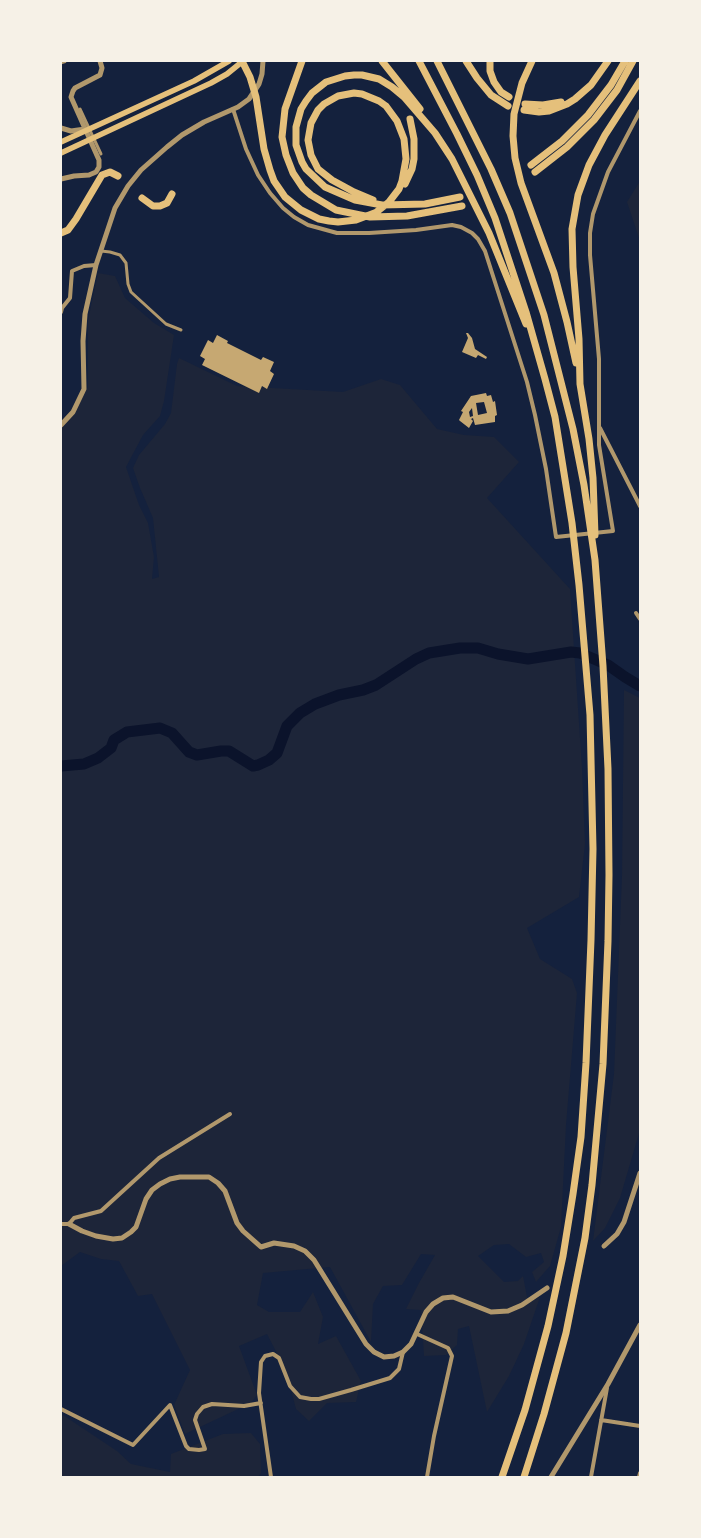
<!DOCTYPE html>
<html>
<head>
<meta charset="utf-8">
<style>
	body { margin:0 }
	#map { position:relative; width:701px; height:1538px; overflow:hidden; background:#14213d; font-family:"Exo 2",sans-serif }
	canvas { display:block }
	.frame { position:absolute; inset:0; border:62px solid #f6f1e7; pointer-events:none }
</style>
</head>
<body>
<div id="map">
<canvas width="701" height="1538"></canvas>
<div class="frame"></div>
</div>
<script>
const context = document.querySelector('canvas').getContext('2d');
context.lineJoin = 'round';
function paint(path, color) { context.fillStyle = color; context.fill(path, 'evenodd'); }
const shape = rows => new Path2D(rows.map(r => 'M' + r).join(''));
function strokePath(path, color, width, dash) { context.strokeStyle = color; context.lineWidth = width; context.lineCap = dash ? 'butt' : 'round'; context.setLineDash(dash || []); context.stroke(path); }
paint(shape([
	[640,181,640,241,627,202],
	[98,273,115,276,125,298,154,323,174,335,164,401,160,416,143,435,126,467,139,505,148,523,154,557,152,579,159,577,153,518,140,488,133,468,139,455,165,424,171,413,177,364,179,358,237,386,343,392,381,379,400,385,437,429,464,435,494,437,519,462,487,498,570,589,582,768,585,844,579,897,527,928,540,959,572,979,577,993,566,1125,561,1227,550,1266,536,1282,532,1272,544,1262,541,1253,526,1257,509,1244,494,1245,478,1256,504,1282,518,1281,523,1276,528,1302,540,1297,524,1344,509,1376,487,1412,469,1326,458,1329,457,1345,446,1355,424,1356,421,1310,406,1309,419,1283,435,1255,421,1254,402,1285,383,1286,373,1304,371,1342,330,1267,263,1273,257,1305,269,1312,300,1312,313,1292,323,1317,318,1344,336,1336,361,1381,356,1402,327,1403,309,1421,296,1409,286,1371,267,1334,239,1346,257,1395,251,1403,185,1434,174,1405,190,1370,152,1294,138,1296,119,1261,101,1259,80,1252,61,1266,61,427,88,387,88,320],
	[624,690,640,698,640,1130,620,1198,605,1228,593,1241,614,1074,622,876],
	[63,1415,117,1451,131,1464,170,1472,171,1454,223,1434,251,1433,260,1444,261,1473,258,1477,61,1477,61,1416]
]), '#1d2539');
strokePath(shape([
	[61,766,84,764,98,758,111,748,114,740,127,732,160,728,172,733,189,752,197,755,221,751,229,751,253,766,258,765,269,760,277,753,287,726,300,713,315,704,339,695,363,690,376,685,416,659,429,653,460,648,478,648,498,654,528,659,571,652,580,653,608,665,625,677,640,686]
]), '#0b132b', 11);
paint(shape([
	[466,333,468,333,472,338,475,349,487,357,486,359,478,355,476,358,462,352,468,338],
	[217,335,228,341,227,343,261,360,263,357,274,362,270,371,274,374,267,389,262,386,259,393,202,365,205,359,200,356,208,340,213,343],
	[486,393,487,396,491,395,493,402,495,401,497,415,495,416,495,422,475,425,473,418,471,419,473,421,469,428,460,421,459,420,463,412,461,411,471,396],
	[484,402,487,413,478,415,476,403],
	[472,408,473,416,470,417,469,412]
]), '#c6a872');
strokePath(shape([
	[80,109,101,154],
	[101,251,110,252,120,255,126,263,128,284,131,292,166,324,181,330]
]), '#b1986c', 3);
strokePath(shape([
	[233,109,246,149,258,175,270,193,283,208,294,217,308,225,337,233,369,233,416,230,452,225,461,227,472,233,478,239,485,251,527,382,535,415,546,469,556,537,613,531,599,445,599,359,590,255,590,233,593,214,608,172,640,111],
	[61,312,62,308,70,298,72,271,84,266,96,265],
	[600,428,640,506],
	[636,613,640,619],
	[61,1224,69,1224,74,1218,101,1211,159,1158,230,1114],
	[417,1334,448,1348,452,1356,434,1436,427,1477],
	[61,1409,133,1445,170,1405,186,1446,189,1449,199,1450,205,1449,195,1420,197,1414,203,1407,212,1404,244,1406,261,1403],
	[601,1420,640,1426],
	[271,1477,259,1393,261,1362,265,1356,273,1354,279,1358,290,1386,300,1397,311,1399,319,1399,351,1390,390,1378,399,1369,403,1352],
	[591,1477,607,1388],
	[639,1477,640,1473]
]), '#b1986c', 4);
strokePath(shape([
	[61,62,64,61],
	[61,128,71,131,85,129],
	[61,179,74,176,89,175,96,172,99,167,99,160,71,97,73,91,75,88,100,75,102,68,100,61],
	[61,425,73,412,84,389,83,341,85,314,96,265,115,208,128,186,141,170,167,147,182,135,204,122,238,107,249,99,259,84,262,74,263,61],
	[69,1224,82,1231,96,1236,113,1239,122,1238,131,1232,136,1227,146,1199,152,1190,160,1184,170,1179,180,1177,209,1177,218,1183,225,1191,237,1223,243,1231,261,1247,274,1243,294,1246,305,1251,314,1260,366,1344,374,1352,384,1357,394,1356,403,1352,411,1344,426,1312,433,1304,443,1298,453,1297,491,1312,508,1311,522,1305,547,1288],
	[604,1246,617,1234,624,1222,640,1173],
	[551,1477,608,1384,640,1325]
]), '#b1986c', 5);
strokePath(shape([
	[61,142,194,81,229,61],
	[61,153,211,83,227,74,243,61]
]), '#e5c07b', 5.5);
strokePath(shape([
	[242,61,250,77,256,97,264,149,270,170,274,181,285,197,301,210,319,219,329,221,338,222,356,220,377,212],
	[302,61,285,109,282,137,286,155,293,173,303,188,311,195,336,210,370,217,407,216,462,206],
	[382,61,420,109],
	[419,61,457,134,477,175,495,218,526,312,545,379,555,417,572,523,579,585,590,715,593,849,591,940,586,1063,581,1137,573,1194,563,1256,548,1326,525,1410,502,1477],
	[437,61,491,169,510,213,544,315,573,429,584,485,595,560,603,666,608,769,609,875,608,941,603,1064,592,1185,585,1238,566,1333,544,1414,524,1477],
	[466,61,477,78,491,95,508,106],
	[490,61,490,71,494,82,501,92,509,97],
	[532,61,522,83,514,114,513,136,515,158,521,183,554,273,567,322,576,363],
	[525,104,543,105,561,102],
	[524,110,539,112,549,111,567,104,575,99,591,85,608,61],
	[531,165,562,141,588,115,611,85,625,61],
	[535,172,567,147,594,120,617,90,633,61],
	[405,184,412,169,414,159,414,139,410,119],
	[460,197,425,204,382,205,355,200,325,187,306,169,302,162,296,145,296,127,301,109,306,101,312,93,326,82,345,76,354,75,362,75,379,79,392,87,404,97,435,133,452,159,489,233,526,324],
	[142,198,153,206,160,206,167,203,172,194],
	[373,200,354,192,332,180,318,169,311,155,308,140,311,123,318,110,324,104,338,96,354,93,362,94,379,101,386,106,397,121,404,139,406,159,402,181,399,189,389,202,374,214],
	[61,233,68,230,76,219,102,175,110,172,118,176],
	[595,535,593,478,589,439,580,384,579,339,573,267,572,229,578,195,589,165,605,135,640,81]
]), '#e5c07b', 7);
</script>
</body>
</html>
